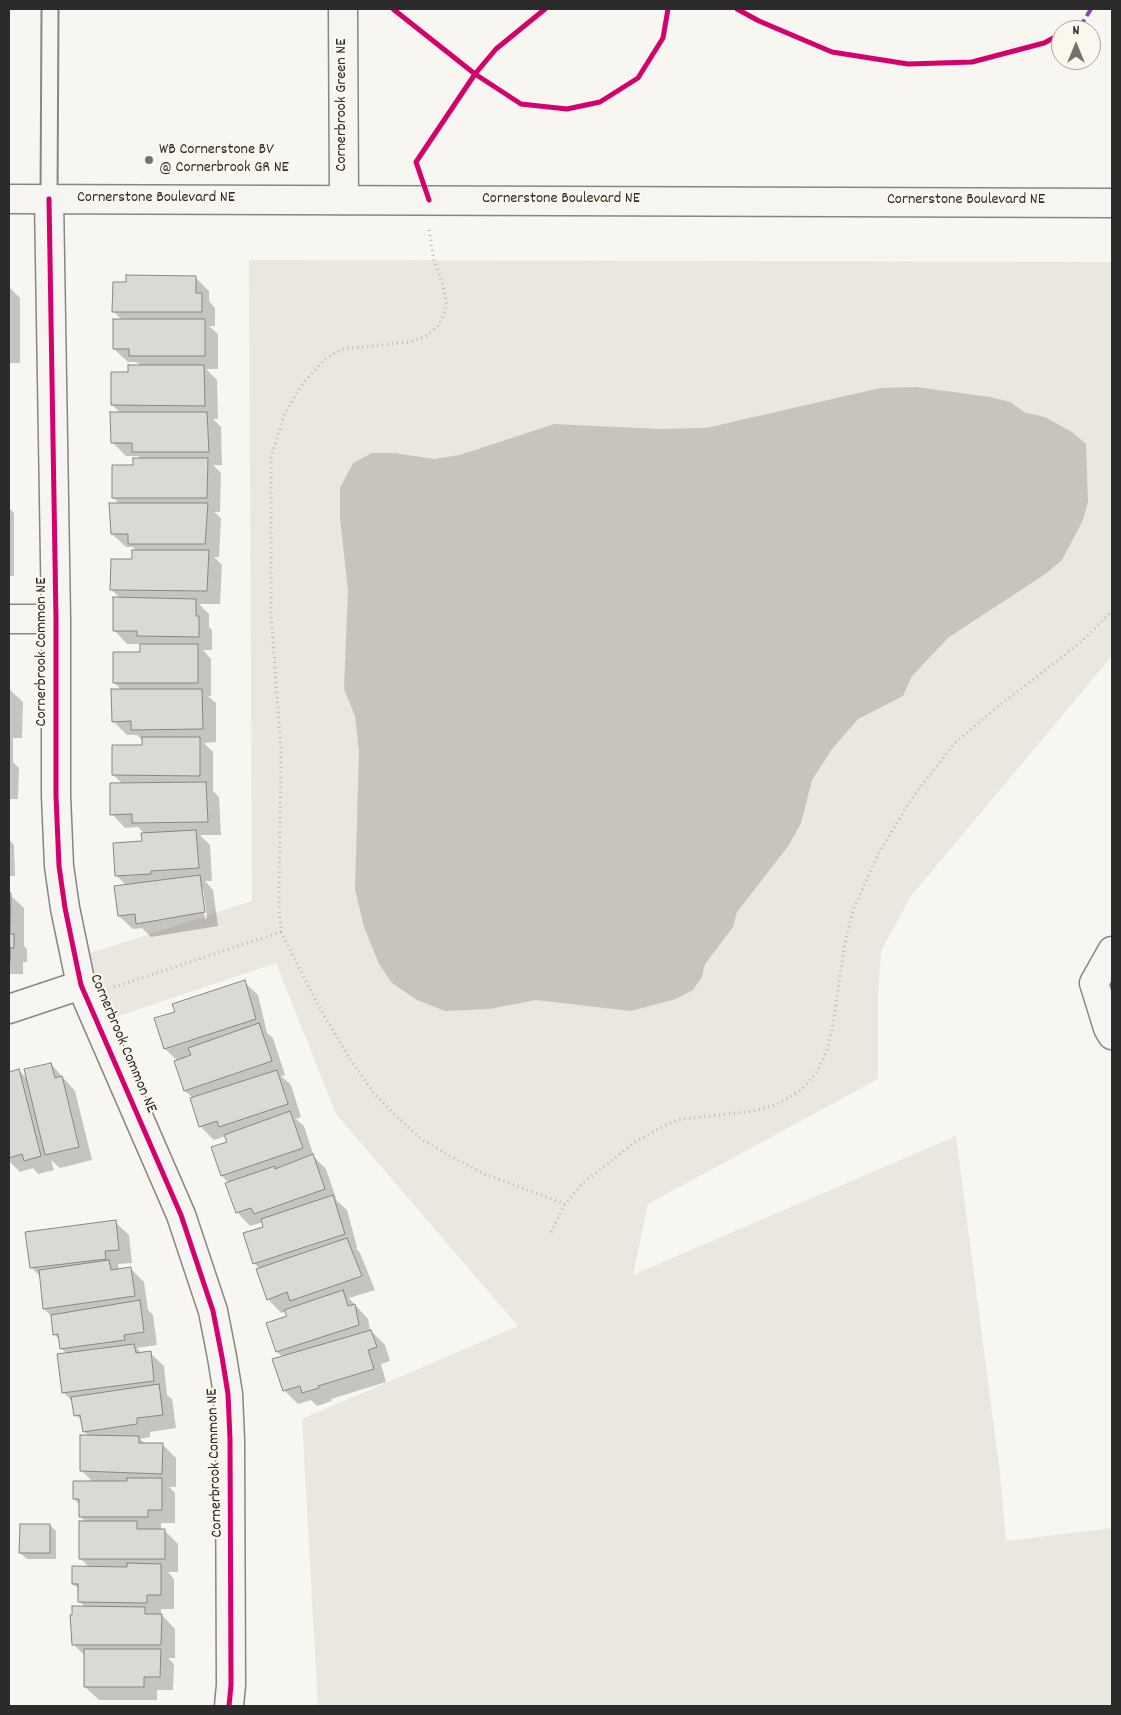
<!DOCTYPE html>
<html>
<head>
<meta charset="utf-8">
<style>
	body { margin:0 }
	#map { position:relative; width:1121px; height:1715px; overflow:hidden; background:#f8f6f0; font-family:Dekko,sans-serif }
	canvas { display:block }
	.frame { position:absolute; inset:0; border:10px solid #2b2b2b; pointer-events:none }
	.north { position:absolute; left:1051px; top:20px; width:50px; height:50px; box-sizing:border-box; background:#fbf7ec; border:1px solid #a8a59f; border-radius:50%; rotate:0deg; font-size:14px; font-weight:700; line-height:20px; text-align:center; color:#2b2b2b }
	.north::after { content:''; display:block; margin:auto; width:18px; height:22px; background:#737270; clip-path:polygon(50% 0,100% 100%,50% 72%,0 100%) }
</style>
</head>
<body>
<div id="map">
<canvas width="1121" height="1715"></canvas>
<div class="frame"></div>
<div class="north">N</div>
</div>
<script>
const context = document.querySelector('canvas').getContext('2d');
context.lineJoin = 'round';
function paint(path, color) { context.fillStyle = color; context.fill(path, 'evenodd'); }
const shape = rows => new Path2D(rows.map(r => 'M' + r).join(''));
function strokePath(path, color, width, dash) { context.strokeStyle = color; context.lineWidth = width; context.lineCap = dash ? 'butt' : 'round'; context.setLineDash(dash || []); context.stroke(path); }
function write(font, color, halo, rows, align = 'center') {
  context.font = font + ' Dekko,sans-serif'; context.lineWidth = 4.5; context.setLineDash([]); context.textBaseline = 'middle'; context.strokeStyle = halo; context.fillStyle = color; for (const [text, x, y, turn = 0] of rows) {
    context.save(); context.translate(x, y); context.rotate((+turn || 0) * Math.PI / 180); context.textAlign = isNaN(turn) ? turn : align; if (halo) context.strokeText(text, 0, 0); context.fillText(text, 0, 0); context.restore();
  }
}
paint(shape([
	[249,260,1112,262,1112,656,911,896,881,951,878,994,878,1079,648,1204,633,1275,956,1136,1000,1474,1006,1541,1112,1528,1112,1706,318,1706,302,1419,518,1326,336,1114,276,963,98,1023,75,958,252,901]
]), '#e9e7de');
paint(shape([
	[916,387,990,397,1010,402,1026,413,1045,417,1072,432,1086,444,1088,502,1083,520,1062,560,1044,575,949,637,912,676,903,696,858,719,832,749,812,780,801,823,789,845,737,912,733,927,705,964,702,977,693,990,676,999,631,1011,536,1000,489,1009,445,1011,417,1000,392,983,379,964,364,927,355,889,359,752,355,716,344,689,348,590,340,518,340,488,353,463,372,453,395,453,434,459,460,455,554,424,659,429,706,428,880,388]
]), '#c6c4bd');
paint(shape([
	[195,277,209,291,209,301,215,308,215,326,209,326,218,334,218,369,206,369,217,380,218,419,213,419,221,427,222,465,213,465,221,473,220,512,214,512,221,518,219,557,214,557,222,565,220,604,199,604,209,614,209,627,212,630,212,650,203,650,211,659,211,696,208,696,216,703,216,742,204,743,213,752,213,791,219,797,221,835,200,835,210,845,212,881,205,881,213,890,218,926,151,937,142,928,133,929,119,916,127,886,117,876,143,842,145,834,138,827,125,828,112,814,123,784,113,775,143,746,143,741,137,735,127,735,113,721,122,691,114,682,141,653,141,644,127,644,114,630,120,598,112,590,134,560,136,551,133,547,126,547,112,534,120,505,113,497,141,459,138,456,126,456,112,442,121,413,112,405,130,374,141,366,136,362,128,362,114,349,123,321,113,311],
	[201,889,203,889,207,918,205,919],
	[9,287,20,298,20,363,9,363],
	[9,508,14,513,14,576,9,576],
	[9,689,23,702,22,738,13,738,13,762,19,768,18,799,9,799],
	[9,839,14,845,15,876,9,876],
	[9,894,24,908,24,946,27,949,27,962,23,962,23,974,9,974],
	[244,982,258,995,267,1033,273,1038,285,1075,281,1076,291,1085,301,1117,296,1119,304,1126,314,1157,326,1169,337,1201,347,1210,357,1247,356,1248,360,1253,375,1290,349,1298,368,1319,370,1330,385,1345,390,1361,381,1364,386,1382,331,1399,332,1401,317,1406,311,1400,298,1404,284,1390,283,1357,277,1352,268,1324,288,1317,286,1311,281,1313,268,1299,260,1269,254,1263,265,1228,263,1222,250,1226,237,1212,229,1183,222,1176,228,1143,226,1136,214,1140,200,1126,193,1098,185,1091,175,1062,178,1061,165,1049,176,1012],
	[51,1064,75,1091,92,1160,60,1168,51,1160,54,1170,38,1174,33,1168,20,1172,9,1161,9,1073,19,1070,27,1079],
	[115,1222,129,1235,132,1263,118,1264,119,1270,130,1268,144,1282,148,1310,153,1315,157,1345,137,1348,142,1354,150,1353,164,1366,167,1395,172,1399,176,1428,150,1432,150,1437,140,1439,146,1444,162,1444,176,1458,176,1487,169,1487,175,1493,175,1523,161,1523,161,1530,164,1530,178,1544,178,1572,168,1572,174,1579,174,1609,161,1609,161,1614,175,1629,175,1658,168,1658,174,1664,173,1690,157,1690,157,1700,99,1700,85,1687,86,1657,73,1644,86,1608,79,1601,80,1590,73,1584,90,1568,81,1559,86,1522,81,1517,81,1506,74,1499,93,1482,81,1470,89,1437,84,1431,83,1422,76,1415,74,1403,63,1392,67,1354,62,1349,60,1340,54,1334,52,1317,44,1309,42,1278,31,1267],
	[50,1525,56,1531,56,1559,27,1559,20,1553]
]), '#0003');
const building = shape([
	[126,275,196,276,196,293,202,293,202,312,112,312,113,282,126,282,126,275],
	[113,319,205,319,205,356,129,356,129,349,113,349,113,319],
	[128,365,204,365,205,406,111,405,111,372,128,372,128,365],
	[110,412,207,412,209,452,132,452,132,443,111,443,110,412],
	[133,458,208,458,207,498,112,498,112,465,133,465,133,458],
	[109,503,208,503,205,544,128,544,128,534,111,534,109,503],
	[132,550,209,550,207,591,110,590,111,559,132,559,132,550],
	[113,597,196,599,196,616,199,616,199,637,137,636,137,631,113,631,113,597],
	[140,644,198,644,198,683,113,683,113,652,140,652,140,644],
	[111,689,202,689,203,729,131,730,131,721,112,722,111,689],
	[142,737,200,737,200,776,112,775,112,745,142,745,142,737],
	[206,782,208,822,132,823,132,814,110,815,110,783,206,782],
	[196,830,199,868,151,871,151,874,115,876,113,843,142,841,141,833,196,830],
	[200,875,205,912,136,924,135,914,118,916,114,886,200,875],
	[9,893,11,893,10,934,14,934,14,948,10,948,10,961,9,893],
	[245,980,256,1019,164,1049,154,1018,175,1012,172,1004,245,980],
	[259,1023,272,1061,184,1091,174,1061,191,1055,188,1048,259,1023],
	[51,1063,55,1078,62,1076,79,1147,45,1155,24,1069,51,1063],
	[19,1069,41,1156,24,1161,22,1154,9,1158,9,1072,19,1069],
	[277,1070,288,1104,219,1127,217,1121,199,1127,190,1098,277,1070],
	[290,1111,303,1148,221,1176,211,1147,227,1142,224,1135,290,1111],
	[313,1154,325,1189,254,1214,251,1208,236,1213,225,1183,275,1166,275,1169,313,1154],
	[333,1195,345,1234,253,1264,243,1233,263,1227,261,1219,333,1195],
	[116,1220,119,1250,105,1251,106,1259,30,1268,25,1232,116,1220],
	[347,1238,362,1276,290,1301,287,1292,267,1300,256,1269,347,1238],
	[109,1260,111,1270,131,1267,135,1296,43,1309,39,1270,109,1260],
	[343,1290,348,1306,355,1304,359,1325,276,1352,266,1323,287,1316,284,1310,343,1290],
	[140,1300,144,1332,124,1335,125,1340,60,1349,58,1334,53,1335,51,1315,140,1300],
	[371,1330,377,1347,368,1350,374,1369,318,1386,319,1388,302,1393,300,1386,283,1391,272,1359,371,1330],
	[134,1344,136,1353,151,1351,154,1381,62,1393,57,1354,134,1344],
	[159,1384,163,1415,137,1418,137,1424,83,1432,80,1415,74,1416,71,1397,159,1384],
	[80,1435,139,1436,139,1443,163,1443,162,1474,80,1471,80,1435],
	[127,1478,162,1478,162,1510,148,1510,148,1517,79,1517,79,1499,73,1499,73,1481,127,1481,127,1478],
	[79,1521,137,1521,137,1529,165,1529,165,1559,79,1559,79,1521],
	[20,1524,50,1524,50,1553,19,1553,20,1524],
	[127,1563,161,1564,161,1595,147,1595,147,1603,78,1602,78,1584,72,1584,72,1566,127,1567,127,1563],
	[72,1606,145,1607,145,1614,162,1614,161,1645,72,1645,70,1615,72,1615,72,1606],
	[84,1649,161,1649,160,1677,144,1677,144,1687,84,1687,84,1649]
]);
paint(building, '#dbd9d6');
strokePath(building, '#878684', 1);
const lane = shape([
	[49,199,50,9]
]);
const street = shape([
	[343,9,344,200],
	[49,199,56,619,56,796,59,866,65,908,81,985,181,1215,213,1311,222,1357,228,1394,230,1439,231,1685,229,1706],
	[9,619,56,619],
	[1112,951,1094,983,1108,1028,1112,1035],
	[9,1009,81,985]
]);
const secondary = shape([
	[9,199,1112,203]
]);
strokePath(lane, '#878684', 19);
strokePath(street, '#878684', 31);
strokePath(secondary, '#878684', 31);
strokePath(shape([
	[429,230,434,260,443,285,447,305,439,325,426,336,410,342,342,349,325,359,303,383,284,415,271,458,271,612,281,751,279,904,281,932,318,1005,348,1056,373,1092,396,1116,424,1141,452,1157,485,1174,565,1204],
	[114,987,281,932],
	[551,1232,565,1204,583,1183,635,1142,658,1129,677,1120,753,1111,776,1105,801,1090,817,1072,827,1050,833,1025,844,948,853,910,878,854,912,798,954,744,986,716,1081,642,1112,611]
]), '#bcbab8', 3, [1, 4]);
strokePath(lane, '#f6f5f1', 15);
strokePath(street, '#f6f5f1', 28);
strokePath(secondary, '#f6f5f1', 28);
strokePath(shape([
	[1068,30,1083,22,1091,9]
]), '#8e44ad', 4, [8, 4]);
strokePath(shape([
	[393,9,475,74,521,104,567,109,600,102,638,78,663,38,668,9],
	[737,9,759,21,832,52,908,64,972,62,1044,43,1061,34],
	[49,199,56,619,56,796,59,866,65,908,81,985,181,1215,213,1311,222,1357,228,1394,230,1439,231,1685,229,1706],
	[429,200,416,162,475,74,496,49,545,9]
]), '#d6006c', 5);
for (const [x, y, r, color] of [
	[149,160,5,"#737270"]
]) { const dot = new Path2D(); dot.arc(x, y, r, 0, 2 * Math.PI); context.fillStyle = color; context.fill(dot); strokePath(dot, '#fbf7ec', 2); }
write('16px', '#2b2b2b', '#fbf7ec', [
	["Cornerbrook Green NE",343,105,-90],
	["Cornerstone Boulevard NE",156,199],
	["Cornerstone Boulevard NE",561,200],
	["Cornerstone Boulevard NE",966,201],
	["Cornerbrook Common NE",43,652,-90],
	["Cornerbrook Common NE",122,1044,67],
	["Cornerbrook Common NE",216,1463,-92]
]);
write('16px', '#2b2b2b', '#fbf7ec', [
	["WB Cornerstone BV",159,151],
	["@ Cornerbrook GR NE",159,169]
], 'left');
</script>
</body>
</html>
